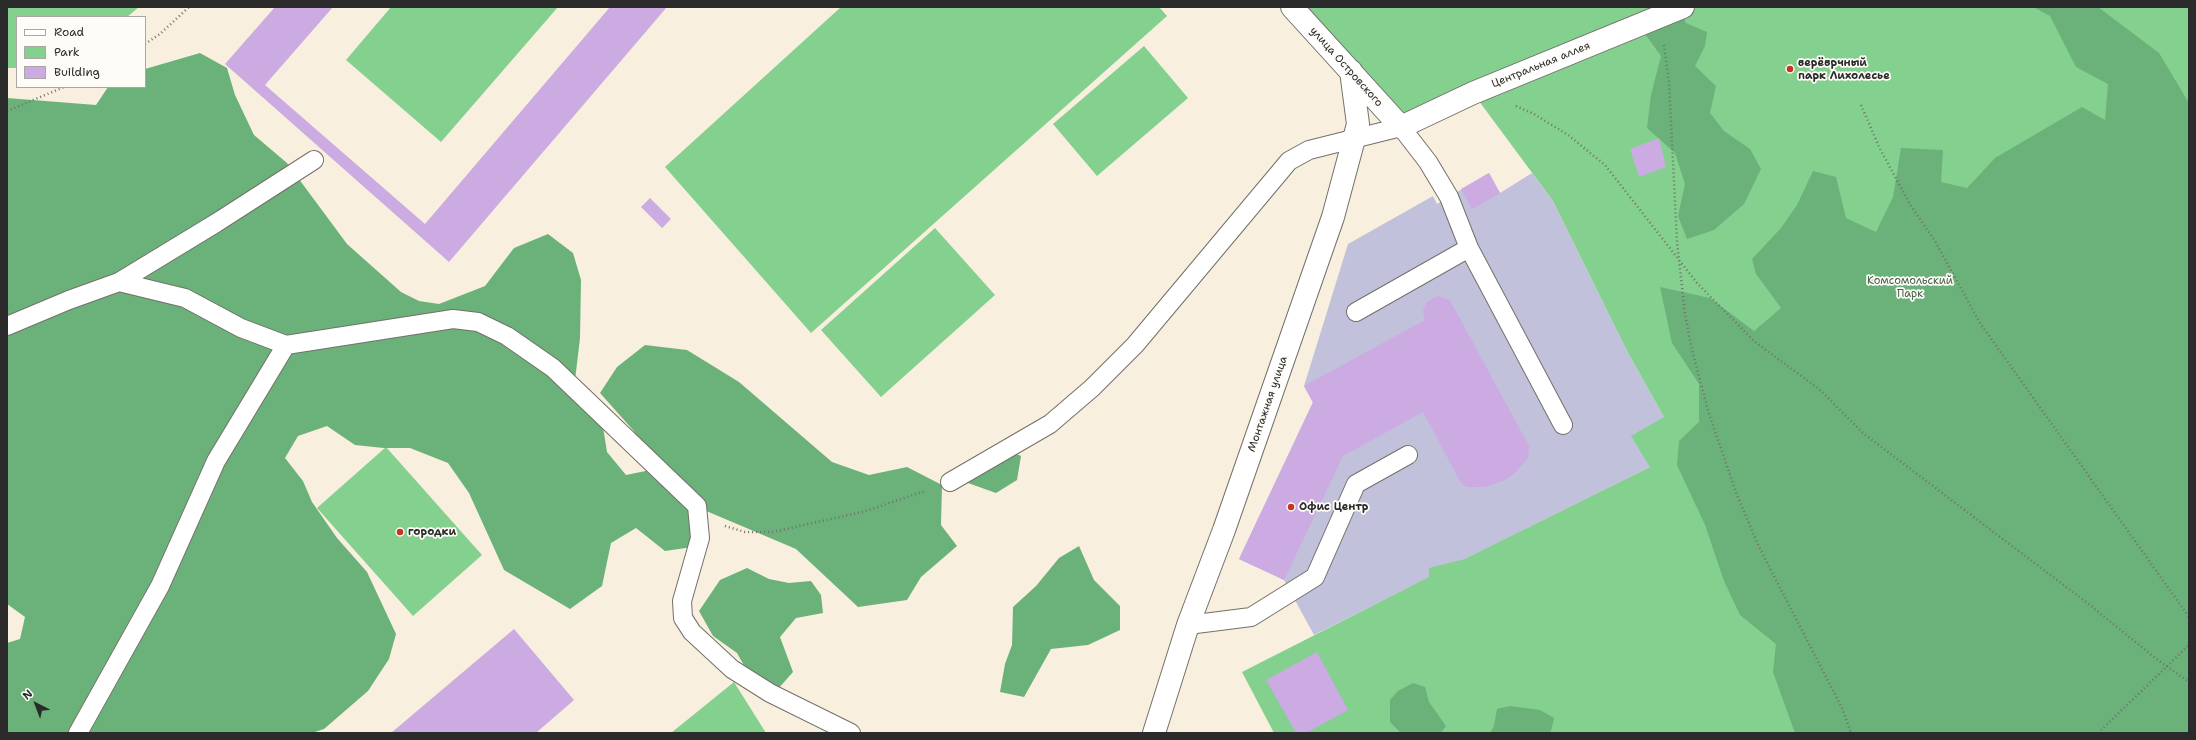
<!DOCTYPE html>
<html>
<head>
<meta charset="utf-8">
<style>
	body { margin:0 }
	#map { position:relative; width:2196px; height:740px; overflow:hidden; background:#f8efde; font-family:"Shantell Sans",sans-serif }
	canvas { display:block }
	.frame { position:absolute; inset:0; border:8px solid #2b2b2b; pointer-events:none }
	.legend { position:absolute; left:16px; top:16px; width:130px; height:72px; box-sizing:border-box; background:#fdfcf7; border:1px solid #a9a8a5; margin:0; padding:5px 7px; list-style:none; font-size:12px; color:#2b2b2b }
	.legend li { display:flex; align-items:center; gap:8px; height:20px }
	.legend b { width:20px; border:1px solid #a9a8a5 }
	.north { position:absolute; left:16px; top:684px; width:40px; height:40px; -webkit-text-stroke:3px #fdfcf7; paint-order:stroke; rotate:318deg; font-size:11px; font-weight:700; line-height:16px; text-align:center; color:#2b2b2b }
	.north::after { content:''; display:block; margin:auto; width:14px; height:18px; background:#2b2b2b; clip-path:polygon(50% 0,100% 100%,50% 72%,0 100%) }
</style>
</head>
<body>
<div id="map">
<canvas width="2196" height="740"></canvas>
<div class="frame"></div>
<ul class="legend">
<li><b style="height:5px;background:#fff"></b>Road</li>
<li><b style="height:11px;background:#83d08f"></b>Park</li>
<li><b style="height:11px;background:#cbabe1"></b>Building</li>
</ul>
<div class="north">N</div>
</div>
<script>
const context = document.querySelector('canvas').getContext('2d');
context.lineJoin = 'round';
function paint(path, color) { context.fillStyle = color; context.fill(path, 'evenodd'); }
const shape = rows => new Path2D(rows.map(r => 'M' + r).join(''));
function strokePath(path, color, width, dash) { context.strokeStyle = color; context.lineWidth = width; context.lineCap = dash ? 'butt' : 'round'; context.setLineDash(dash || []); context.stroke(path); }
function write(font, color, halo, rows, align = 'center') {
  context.font = font + ' "Shantell Sans",sans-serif'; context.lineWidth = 3.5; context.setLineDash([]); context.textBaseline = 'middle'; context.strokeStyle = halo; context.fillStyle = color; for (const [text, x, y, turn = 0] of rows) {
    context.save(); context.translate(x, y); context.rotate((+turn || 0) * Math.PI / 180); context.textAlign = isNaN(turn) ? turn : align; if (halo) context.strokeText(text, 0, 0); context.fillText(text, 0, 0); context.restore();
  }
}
paint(shape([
	[1489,173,1500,193,1532,173,1553,201,1627,351,1664,417,1650,467,1314,635,1284,580,1239,559,1313,403,1304,386,1348,244,1433,196,1437,204]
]), '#c2c1dc');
paint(shape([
	[7,7,139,7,127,17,17,17,17,68,7,68],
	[391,7,558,7,441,142,346,60],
	[841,7,1159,7,1167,16,811,333,665,167],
	[1292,7,2189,7,2189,733,1274,733,1242,672,1429,577,1429,568,1465,559,1650,467,1631,436,1664,417,1627,351,1553,201,1473,93,1401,127],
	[1144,46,1188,98,1097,176,1053,124],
	[935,228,995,295,881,397,821,330],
	[386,447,482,555,413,616,317,508],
	[734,682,766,733,671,733]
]), '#83d08f');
paint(shape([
	[1650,7,1680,7,1686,23,1707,32,1705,46,1695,66,1716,86,1710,113,1724,131,1750,149,1761,169,1744,204,1714,230,1687,239,1678,216,1685,184,1675,153,1647,128,1651,95,1661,56,1637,23],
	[2033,7,2098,7,2159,53,2189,103,2189,733,1795,733,1773,672,1776,644,1740,615,1724,581,1705,525,1677,465,1679,441,1699,422,1699,384,1672,343,1660,287,1710,298,1754,331,1781,308,1756,274,1752,259,1781,228,1797,205,1813,171,1836,177,1846,218,1876,232,1893,197,1901,148,1943,150,1941,182,1967,188,1995,158,2082,107,2105,120,2108,84,2076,67,2050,16],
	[200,53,227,68,235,95,254,135,287,163,347,244,401,292,419,301,439,304,485,286,514,248,548,234,573,253,581,280,580,338,575,380,603,427,607,452,626,475,660,468,633,430,600,393,617,367,645,345,687,350,739,382,832,462,869,475,907,467,942,485,941,525,957,546,921,577,907,600,858,607,796,549,704,510,699,546,665,551,636,528,611,543,602,586,570,609,504,570,469,493,448,463,410,448,384,448,355,445,327,426,298,436,285,458,303,481,312,502,337,538,367,572,396,634,389,659,368,691,324,729,312,733,7,733,7,643,20,639,25,617,7,604,7,98,96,105,108,87,145,87,145,69],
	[999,446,1021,456,1017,480,996,493,968,483,979,456],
	[1079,546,1094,580,1120,606,1120,630,1088,645,1051,649,1024,697,1000,692,1005,664,1012,645,1013,607,1036,586,1059,558],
	[747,568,769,579,789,583,811,581,821,595,823,613,796,618,780,637,793,672,778,689,755,685,737,653,713,636,699,611,720,580],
	[1413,683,1425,687,1429,702,1446,726,1441,733,1401,733,1390,722,1390,700,1398,691],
	[1510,706,1540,710,1554,718,1551,731,1549,733,1490,733,1494,726,1497,709]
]), '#6ab27a');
paint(shape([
	[275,7,333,7,265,85,425,224,610,7,667,7,449,262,225,64],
	[1659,138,1666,167,1639,177,1630,149],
	[1489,173,1500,193,1472,209,1461,189],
	[650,198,671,219,662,228,641,207],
	[1438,296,1449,300,1453,306,1529,446,1528,458,1514,474,1503,481,1485,487,1467,487,1461,483,1423,412,1343,456,1284,580,1239,559,1313,402,1304,386,1425,320,1423,312,1424,307,1427,302],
	[514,629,574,700,536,733,391,733],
	[1317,652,1348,710,1306,733,1296,733,1266,680]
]), '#cbabe1');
const lane = shape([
	[1469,248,1563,425],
	[119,282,216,223,314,160],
	[7,326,69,300,119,282,185,298,241,328,286,345,216,461,160,586,78,733],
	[286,345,453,319,478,322,507,336,553,368,697,506,700,538,682,601,683,618,692,632,732,669,770,693,851,733],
	[950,482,1050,424,1092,388,1135,345,1289,161,1309,150,1401,127,1428,162,1449,197,1469,248,1356,312],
	[1188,625,1251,617,1315,577,1356,484,1408,455]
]);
const street = shape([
	[1292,7,1401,127,1473,93,1683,7],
	[1154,733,1188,625,1224,530,1333,217,1358,124,1351,71]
]);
strokePath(lane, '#73706a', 20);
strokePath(street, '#73706a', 24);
strokePath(shape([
	[145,44,160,34,189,7],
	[1664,45,1669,82,1677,242,1685,314,1692,350,1709,414,1737,495,1759,547,1842,708,1851,733],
	[1861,105,1880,149,1911,206,1935,241,1980,323,2189,617],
	[1516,106,1534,114,1568,135,1605,165,1697,283,1755,342,1819,389,1863,433,2086,602,2154,657,2189,682],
	[7,111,64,87],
	[725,526,745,532,773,532,866,511,925,491],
	[2098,733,2189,645]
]), '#73706a', 2.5, [1, 3]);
strokePath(lane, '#fff', 18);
strokePath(street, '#fff', 22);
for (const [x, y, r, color] of [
	[1790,69,4,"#c8321e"],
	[1291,507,4,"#c8321e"],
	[400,532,4,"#c8321e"]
]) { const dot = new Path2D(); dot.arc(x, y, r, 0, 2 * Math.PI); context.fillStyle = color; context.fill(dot); strokePath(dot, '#fdfcf7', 1.5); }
write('bold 11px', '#2b2b2b', '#fdfcf7', [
	["верёврчный",1798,63],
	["парк Лихолесье",1798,76],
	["Офис Центр",1299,507],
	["городки",408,532]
], 'left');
write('11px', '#2b2b2b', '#fdfcf7', [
	["Центральная аллея",1541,65,-22],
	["улица Островского",1346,67,48],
	["Монтажная улица",1268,404,-71]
]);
write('11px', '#455d49', '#fdfcf7', [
	["Комсомольский",1910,281],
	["Парк",1910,294]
]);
</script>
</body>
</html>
